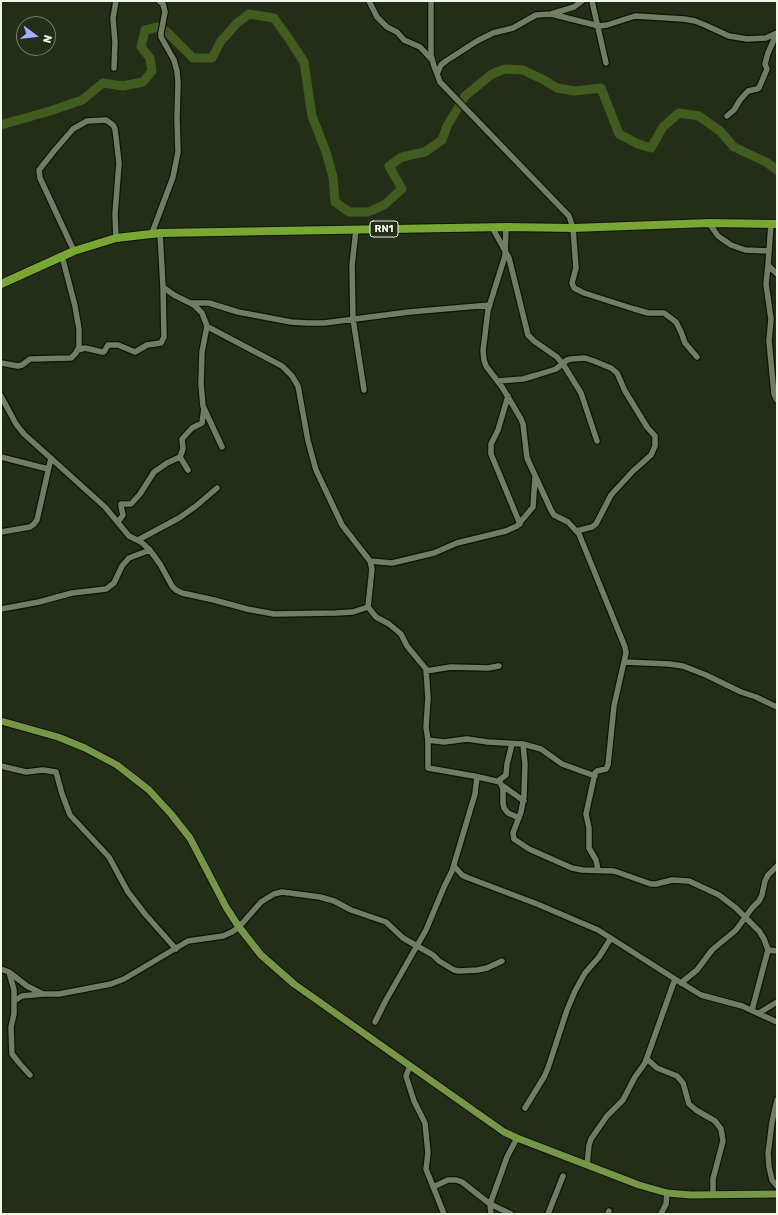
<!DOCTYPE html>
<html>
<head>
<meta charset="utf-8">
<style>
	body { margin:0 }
	#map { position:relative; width:778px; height:1215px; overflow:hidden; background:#242d18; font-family:Rubik,sans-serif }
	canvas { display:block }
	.frame { position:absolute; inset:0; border:2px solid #f0f7e9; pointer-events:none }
	.north { position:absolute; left:16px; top:16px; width:40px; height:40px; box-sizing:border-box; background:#242d18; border:1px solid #767e6c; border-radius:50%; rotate:105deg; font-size:11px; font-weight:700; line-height:16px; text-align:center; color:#f0f7e9 }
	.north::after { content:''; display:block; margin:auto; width:14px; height:18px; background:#a7b0fc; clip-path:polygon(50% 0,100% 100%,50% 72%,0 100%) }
</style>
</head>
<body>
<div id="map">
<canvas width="778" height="1215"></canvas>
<div class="frame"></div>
<div class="north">N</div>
</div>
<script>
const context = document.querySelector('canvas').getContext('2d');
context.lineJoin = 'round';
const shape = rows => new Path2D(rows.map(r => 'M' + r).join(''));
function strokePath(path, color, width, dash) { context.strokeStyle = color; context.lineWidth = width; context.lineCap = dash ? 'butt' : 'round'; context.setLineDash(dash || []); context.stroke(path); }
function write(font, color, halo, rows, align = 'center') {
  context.font = font + ' Rubik,sans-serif'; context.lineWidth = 3; context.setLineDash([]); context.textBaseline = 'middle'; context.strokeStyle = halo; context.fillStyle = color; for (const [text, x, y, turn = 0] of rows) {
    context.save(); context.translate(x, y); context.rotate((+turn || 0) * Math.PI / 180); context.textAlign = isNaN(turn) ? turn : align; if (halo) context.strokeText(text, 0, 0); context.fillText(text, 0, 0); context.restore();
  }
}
strokePath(shape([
	[1,125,50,111,82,100,103,83,123,86,143,82,152,71,150,58,141,47,145,30,158,27,167,32,193,58,212,58,221,41,237,23,249,14,274,18,289,39,304,62,312,116,326,152,333,177,335,202,349,212,368,212,384,205,402,189,389,166,402,157,425,152,442,140,447,126,465,96,492,74,505,69,523,70,544,80,557,88,575,91,601,88,619,134,638,144,651,148,663,127,679,113,699,116,720,131,734,147,766,162,777,170]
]), '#425b1e', 9);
const minor = shape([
	[369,1,377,17,387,27,397,32,404,40,420,47,432,60],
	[431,1,431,55,434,66,440,82,569,216,573,228,576,268,572,283,574,288,584,293,634,309,648,313,664,313,676,322,681,332,685,343,697,357],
	[592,1,606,63],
	[551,14,599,26,607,25,635,16,684,19,695,21,705,25,729,36,747,39,766,38,777,33],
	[114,68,115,42,113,18,116,1],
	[437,74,441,65,446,61,477,41,493,33,513,28,536,15,551,14,574,7,582,1],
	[727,116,734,110,740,100,748,91,757,89,759,88,767,69,765,64,768,53,777,33],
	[709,223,718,236,731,245,745,250,769,251],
	[771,224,768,265,777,274],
	[492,227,509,258,528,335,534,341,557,357,563,364,581,393,597,441],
	[506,227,505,256,488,310,483,351,484,360,486,366,502,387,521,419,523,424,527,458,551,510,554,515,568,522,579,534,625,647,626,653,614,706,608,765,606,769,597,771,595,773,586,814,589,828,589,848,596,860,598,870],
	[356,229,352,266,353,319,364,390],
	[152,233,173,177,178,152,177,119,178,82,177,71,174,60,161,37,161,33,165,12,163,4,159,1],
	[160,233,163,287,174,295,194,305,202,313,207,326,210,328,282,366,292,376,298,386,308,441,316,470,342,525,370,561,372,569,368,607,376,617,389,624,401,634,407,646,426,669,428,698,426,727,428,740,428,768,474,776,500,782,503,789,503,803,504,808,508,813,519,818],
	[74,251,40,178,39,170,54,151,73,129,87,121,106,120,113,125,115,129,119,163,115,214,116,238],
	[768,265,766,284,771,319,769,341,774,394,777,400],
	[191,303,209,303,238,312,291,322,307,323,324,323,409,312,490,305],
	[207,326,202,352,201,384,203,406,222,447],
	[78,350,85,348,102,352,104,352,108,345,118,345,135,352,147,345,161,343,164,337,163,287],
	[1,363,18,366,22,365,30,359,71,358,76,353,79,347,79,329,75,306,62,256],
	[498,381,523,379,537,375,556,369,567,360,571,359,585,358,594,361,611,368,617,373,625,391,647,427,655,436,655,446,651,455,633,471,611,495,596,524,592,527,576,531],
	[1,396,16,424,24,434,105,507,129,536,141,542,149,549,160,564,172,586,176,590,182,593,214,600,247,609,274,614,336,613,353,612,368,607],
	[508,396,498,430,491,444,491,454,520,524],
	[1,457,48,469],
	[188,470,180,457,183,449,182,439,192,428,202,423,204,408],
	[118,522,123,515,121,506,121,504,131,504,140,494,154,472,167,463,180,457],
	[1,532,30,527,34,524,37,520,51,458],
	[138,540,179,518,196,506,217,488],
	[370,561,392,563,434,553,457,543,506,531,517,526,533,507,535,477],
	[1,609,39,602,72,593,106,589,114,583,122,566,129,558,150,550],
	[625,662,669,664,683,666,706,675,741,692,756,697,777,707],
	[426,671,451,667,488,668,499,666],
	[428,740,444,742,467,739,488,742,523,744,541,749,562,764,595,776],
	[523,744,525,764,524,796,521,812,513,833,514,839,529,849,572,868,582,870,614,871,651,884,656,884,672,880,689,881,719,895,736,908,759,931,764,939,768,950,752,1010],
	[1,766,26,772,43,770,56,772,62,794,70,815,109,857,128,892,145,914,176,949],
	[498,781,506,775,507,764,512,744],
	[503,786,524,801],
	[454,866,462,875,466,877,537,904,598,930,675,979,701,995,742,1006,777,1022],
	[768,950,777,951],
	[1,969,9,972,27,986,43,994,59,994,111,984,124,979,188,941,223,936,232,932,239,927,261,902,274,894,282,892,320,897,334,901,351,910,386,922,403,938,433,955,439,961,454,970,459,971,478,970,487,968,502,961],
	[9,972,14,990,14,1014,11,1027,12,1054,20,1064,30,1075],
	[681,983,697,970,712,950,736,930,752,908,759,901,762,895,765,881,768,875,777,866],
	[14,1001,22,996,43,994],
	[759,1013,777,1002],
	[375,1022,386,1000,426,930,444,887,452,871,475,794,477,777],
	[647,1059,657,1068,677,1076,683,1083,689,1104,696,1110,715,1121,721,1129,723,1141,713,1179,713,1194],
	[410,1066,406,1076,414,1101,425,1123,428,1153,426,1169,444,1214],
	[777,1100,772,1122,768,1154,769,1167,772,1180,777,1186],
	[525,1108,544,1077,548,1068,567,1010,575,991,585,973,599,957,611,938],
	[587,1165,589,1145,591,1139,607,1116,623,1100,635,1077,645,1063,675,979],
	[433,1187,448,1180,456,1180,462,1182,490,1204,511,1214],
	[491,1214,490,1204,501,1174,507,1157,517,1138],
	[548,1214,563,1176],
	[608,1214,609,1211],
	[661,1214,666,1204,667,1193]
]);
const major = shape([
	[1,721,58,737,85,748,117,765,149,790,171,814,190,838,226,907,239,927,261,955,294,984,504,1132,517,1138,639,1185,667,1193,691,1195,777,1194]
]);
const highway = shape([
	[1,284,74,251,116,238,160,233,506,227,573,228,709,223,777,224]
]);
strokePath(minor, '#0d1503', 8);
strokePath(major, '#0d1503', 9);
strokePath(highway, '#0d1503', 10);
strokePath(minor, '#727d65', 5.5);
strokePath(major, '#779647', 7);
strokePath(highway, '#7aa733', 8);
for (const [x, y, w] of [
	[384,229,28]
]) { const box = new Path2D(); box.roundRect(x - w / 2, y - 8, w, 16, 3); context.fillStyle = '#242d18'; context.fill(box); strokePath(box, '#f0f7e9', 1); }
write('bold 10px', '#f0f7e9', null, [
	["RN1",384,229]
]);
</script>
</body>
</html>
